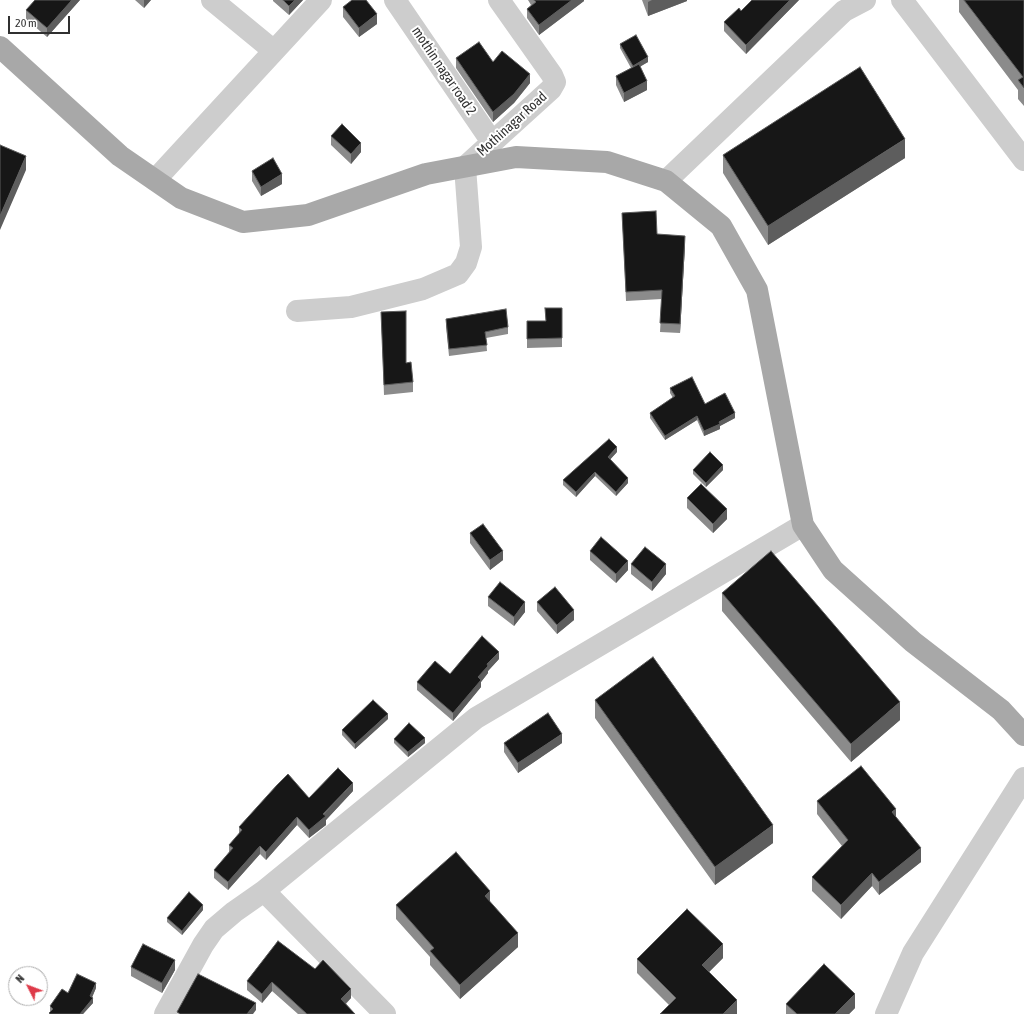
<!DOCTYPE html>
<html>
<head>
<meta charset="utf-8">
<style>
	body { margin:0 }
	#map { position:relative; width:1024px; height:1014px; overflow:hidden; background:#fff; font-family:"Asap Condensed",sans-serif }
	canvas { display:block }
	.north { position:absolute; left:8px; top:966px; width:40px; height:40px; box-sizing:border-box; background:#fff; border:1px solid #acacac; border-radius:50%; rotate:312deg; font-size:11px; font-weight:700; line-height:16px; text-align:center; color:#303030 }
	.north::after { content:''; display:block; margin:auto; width:14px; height:18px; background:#de3a49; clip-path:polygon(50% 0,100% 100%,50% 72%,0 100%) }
	.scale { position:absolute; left:8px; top:16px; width:62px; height:18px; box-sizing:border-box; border:2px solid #303030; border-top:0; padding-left:5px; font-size:12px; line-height:14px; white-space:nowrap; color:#303030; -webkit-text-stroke:3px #fff; paint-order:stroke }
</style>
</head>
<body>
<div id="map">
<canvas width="1024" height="1014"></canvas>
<div class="north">N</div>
<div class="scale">20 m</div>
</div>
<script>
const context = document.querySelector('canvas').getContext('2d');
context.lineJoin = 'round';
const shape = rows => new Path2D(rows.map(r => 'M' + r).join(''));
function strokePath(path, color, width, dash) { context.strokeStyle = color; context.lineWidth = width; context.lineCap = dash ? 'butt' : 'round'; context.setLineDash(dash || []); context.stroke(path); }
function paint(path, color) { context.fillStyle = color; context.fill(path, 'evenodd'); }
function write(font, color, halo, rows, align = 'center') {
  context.font = font + ' "Asap Condensed",sans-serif'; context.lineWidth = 4; context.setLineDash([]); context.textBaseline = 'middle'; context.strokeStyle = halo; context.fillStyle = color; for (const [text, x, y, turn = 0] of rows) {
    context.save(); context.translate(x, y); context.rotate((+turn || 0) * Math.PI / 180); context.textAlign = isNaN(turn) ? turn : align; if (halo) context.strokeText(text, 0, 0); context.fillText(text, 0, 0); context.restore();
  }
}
strokePath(shape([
	[212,0,274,51],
	[395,0,492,142],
	[902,0,1024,160],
	[155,180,321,0],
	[666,181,844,11,865,0],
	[297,311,351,307,423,289,458,274,466,263,471,247,465,167,551,89,555,82,552,75,499,0],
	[165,1014,203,945,214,929,234,912,264,891],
	[385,1014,264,891,476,718,803,525],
	[886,1014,913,953,1024,778]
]), '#cdcdcd', 22);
strokePath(shape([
	[0,47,120,156,181,198,243,222,308,215,426,174,516,157,607,162,666,181,721,226,757,290,803,525,833,570,913,642,1001,710,1024,735]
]), '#a8a8a8', 22);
paint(shape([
	[80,0,47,37,26,19,26,10],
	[135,0,151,0,144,8],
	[273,0,303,0,289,15,273,1],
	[528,0,584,0,584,1,539,35,527,18,527,9,531,5],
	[642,0,687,0,687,1,648,16],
	[752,0,799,0,746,54,724,31,724,22,741,11],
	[959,0,1024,0,1024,106,1018,99,1018,90,959,12],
	[343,7,377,24,359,37,343,17],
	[620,44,648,62,640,66,647,90,624,102,616,85,616,76,631,68,620,48],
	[456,58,493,62,530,83,514,103,493,122,456,68],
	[331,136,361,152,351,164,331,145],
	[723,155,905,158,768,245,723,173],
	[252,171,282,184,261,196,252,181],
	[622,213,657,234,685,245,680,333,660,332,662,299,626,301],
	[545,308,562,308,562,347,527,348,527,321,546,321],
	[381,312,406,363,413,382,413,392,384,395],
	[446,319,508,327,508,334,486,338,487,351,449,356,446,326],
	[670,388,705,404,735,418,720,426,720,429,704,436,697,420,665,440,650,418,650,413,673,398,670,393],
	[617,452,610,459,628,483,616,496,595,476,576,497,563,485,563,480],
	[693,470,723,470,706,487,693,474],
	[687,498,727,519,713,533,687,508],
	[470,533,503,560,490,570,470,543],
	[590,551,628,570,616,583,590,560],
	[631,564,666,574,652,591,631,574],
	[722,593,900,720,851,762,722,611],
	[488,597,525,612,514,626,488,606],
	[537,602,574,620,557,634,537,611],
	[499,659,488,671,488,673,481,682,481,687,453,721,417,690,417,682,450,674],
	[595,700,773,843,715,885,595,718],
	[388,719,355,749,342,735,342,730],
	[394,739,425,743,408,757,394,743],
	[504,743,562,743,518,773,504,752],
	[353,791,326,820,326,825,309,838,297,825,266,860,260,854,228,890,214,878,214,870,229,852,229,845,239,834,239,827,309,798],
	[817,801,896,818,921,862,879,895,872,886,841,919,812,891,812,877,842,846,817,814],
	[490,902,518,947,460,999,430,965,430,957,396,919,396,905],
	[203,910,182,935,167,922,167,918],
	[278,941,351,998,346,1004,355,1014,298,1014,272,991,262,1003,247,990,247,981],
	[723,958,709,972,737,1014,660,1014,669,1005,637,973,637,959],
	[131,967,175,970,162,993,131,976],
	[96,988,92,997,93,1003,83,1014,49,1014,51,1012,50,1011,50,1006,68,993],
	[786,1004,855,1008,849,1014,786,1014]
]), '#8b8b8b');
paint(shape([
	[72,0,80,0,47,37,47,28],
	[144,0,151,0,144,8],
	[295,0,303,0,289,15,289,6],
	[572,0,584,0,584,1,539,35,539,25],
	[652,0,687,0,687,1,648,16,648,2],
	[790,0,799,0,746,54,746,45],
	[377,14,377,24,359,37,359,28],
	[648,57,648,62,633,71,633,66],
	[530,74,530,83,514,103,493,122,493,112],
	[647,81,647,90,624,102,624,93],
	[905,139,905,158,768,245,768,226],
	[361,143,361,152,351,164,351,154],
	[26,156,26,170,0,230,0,216],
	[282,174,282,184,261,196,261,187],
	[685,236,685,245,680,333,680,324],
	[735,413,735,418,720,426,720,429,704,436,704,431,719,422],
	[697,416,697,420,665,440,665,436],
	[617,447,617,452,608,462,608,457],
	[723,465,723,470,706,487,706,483],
	[595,472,595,476,576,497,576,492],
	[628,478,628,483,616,496,616,492],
	[727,509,727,519,713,533,713,524],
	[503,551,503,560,490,570,490,560],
	[628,561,628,570,616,583,616,574],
	[666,564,666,574,652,591,652,582],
	[525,602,525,612,514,626,514,617],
	[574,610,574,620,557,634,557,625],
	[499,652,499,659,488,671,488,673,481,682,481,687,453,721,453,713,478,677,487,664],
	[900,702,900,720,851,762,851,744],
	[388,714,388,719,355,749,355,744],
	[562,734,562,743,518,773,518,763],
	[425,738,425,743,408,757,408,752],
	[353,783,353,791,326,820,326,825,309,838,309,830],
	[896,809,896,823,892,812],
	[297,817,297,825,266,860,266,852],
	[773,825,773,843,715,885,715,867],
	[260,846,260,854,228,890,228,882],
	[921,848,921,862,879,895,879,882],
	[872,873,872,886,841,919,841,905],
	[490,891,490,905,485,896],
	[203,905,203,910,182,935,182,931],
	[518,933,518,947,460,999,460,985],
	[723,944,723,958,702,979,702,965],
	[175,960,175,970,162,993,162,983],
	[272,982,272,991,262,1003,262,994],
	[96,983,96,988,91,1000,93,998,93,1003,83,1014,80,1014,90,996],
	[351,989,351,998,341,1008,341,999],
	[855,994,855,1008,849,1014,835,1014],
	[737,1000,737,1014,723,1014],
	[256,1003,256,1010,253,1014,247,1014]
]), '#5d5d5d');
const building = shape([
	[35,0,72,0,47,28,26,10,35,0],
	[283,0,295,0,289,6,283,0],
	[352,0,366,0,377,14,359,28,343,7,352,0],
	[534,0,572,0,539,25,527,9,536,2,534,0],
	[752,0,790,0,746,45,724,22,739,8,741,11,752,0],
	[964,0,1024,0,1024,88,1018,80,1023,77,964,0],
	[636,35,648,57,633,66,620,44,636,35],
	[479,42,493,62,502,51,530,74,514,94,493,112,456,58,479,42],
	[639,64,647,81,624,93,616,76,639,64],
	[860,67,905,139,768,226,723,155,860,67],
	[342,124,361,143,351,154,331,136,342,124],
	[0,145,26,156,0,216,0,145],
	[273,158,282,174,261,187,252,171,273,158],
	[656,211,657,234,685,236,680,324,660,323,662,290,626,292,622,213,656,211],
	[545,308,562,308,562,338,527,339,527,321,546,321,545,308],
	[506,309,508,327,485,332,487,345,449,349,446,319,506,309],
	[406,311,406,363,411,362,413,382,384,385,381,312,406,311],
	[692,377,705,404,725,393,735,413,719,422,720,424,704,431,697,416,665,436,650,413,675,396,670,388,692,377],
	[609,439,617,447,608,457,628,478,616,492,595,472,576,492,563,480,609,439],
	[710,452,723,465,706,483,693,470,710,452],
	[701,484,727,509,713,524,687,498,701,484],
	[483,524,503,551,490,560,470,533,483,524],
	[601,537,628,561,616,574,590,551,601,537],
	[645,547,666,564,652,582,631,564,645,547],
	[771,551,900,702,851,744,722,593,771,551],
	[500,582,525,602,514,617,488,597,500,582],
	[555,587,574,610,557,625,537,602,555,587],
	[482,636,499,652,487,664,488,666,478,677,481,680,453,713,417,682,435,661,450,674,482,636],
	[653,657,773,825,715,867,595,700,653,657],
	[373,700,388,714,355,744,342,730,373,700],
	[548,713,562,734,518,763,504,743,548,713],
	[409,723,425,738,408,752,394,739,409,723],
	[861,766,896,809,892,812,921,848,879,882,872,873,841,905,812,877,848,840,817,801,861,766],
	[338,768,353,783,323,814,326,816,309,830,297,817,266,852,260,846,228,882,214,870,233,848,229,845,242,830,239,827,277,785,288,774,309,798,338,768],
	[456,852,490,891,485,896,518,933,460,985,430,951,434,948,396,905,456,852],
	[189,892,203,905,182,931,167,918,189,892],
	[687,909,723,944,702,965,737,1000,723,1014,660,1014,676,998,637,959,687,909],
	[278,941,315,969,323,960,351,989,341,999,355,1014,307,1014,272,982,262,994,247,981,278,941],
	[143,944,175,960,162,983,131,967,143,944],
	[824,964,855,994,835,1014,797,1014,786,1004,824,964],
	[77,974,96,983,90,996,93,998,80,1014,50,1014,49,1013,53,1009,50,1006,62,989,68,993,77,974],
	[198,974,256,1003,247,1014,180,1014,177,1012,198,974]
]);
paint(building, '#171717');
strokePath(building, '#5d5d5d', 1);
write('14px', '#303030', '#fff', [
	["mothin nagar road 2",444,71,56],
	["Mothinagar Road",512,124,-42]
]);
</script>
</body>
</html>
